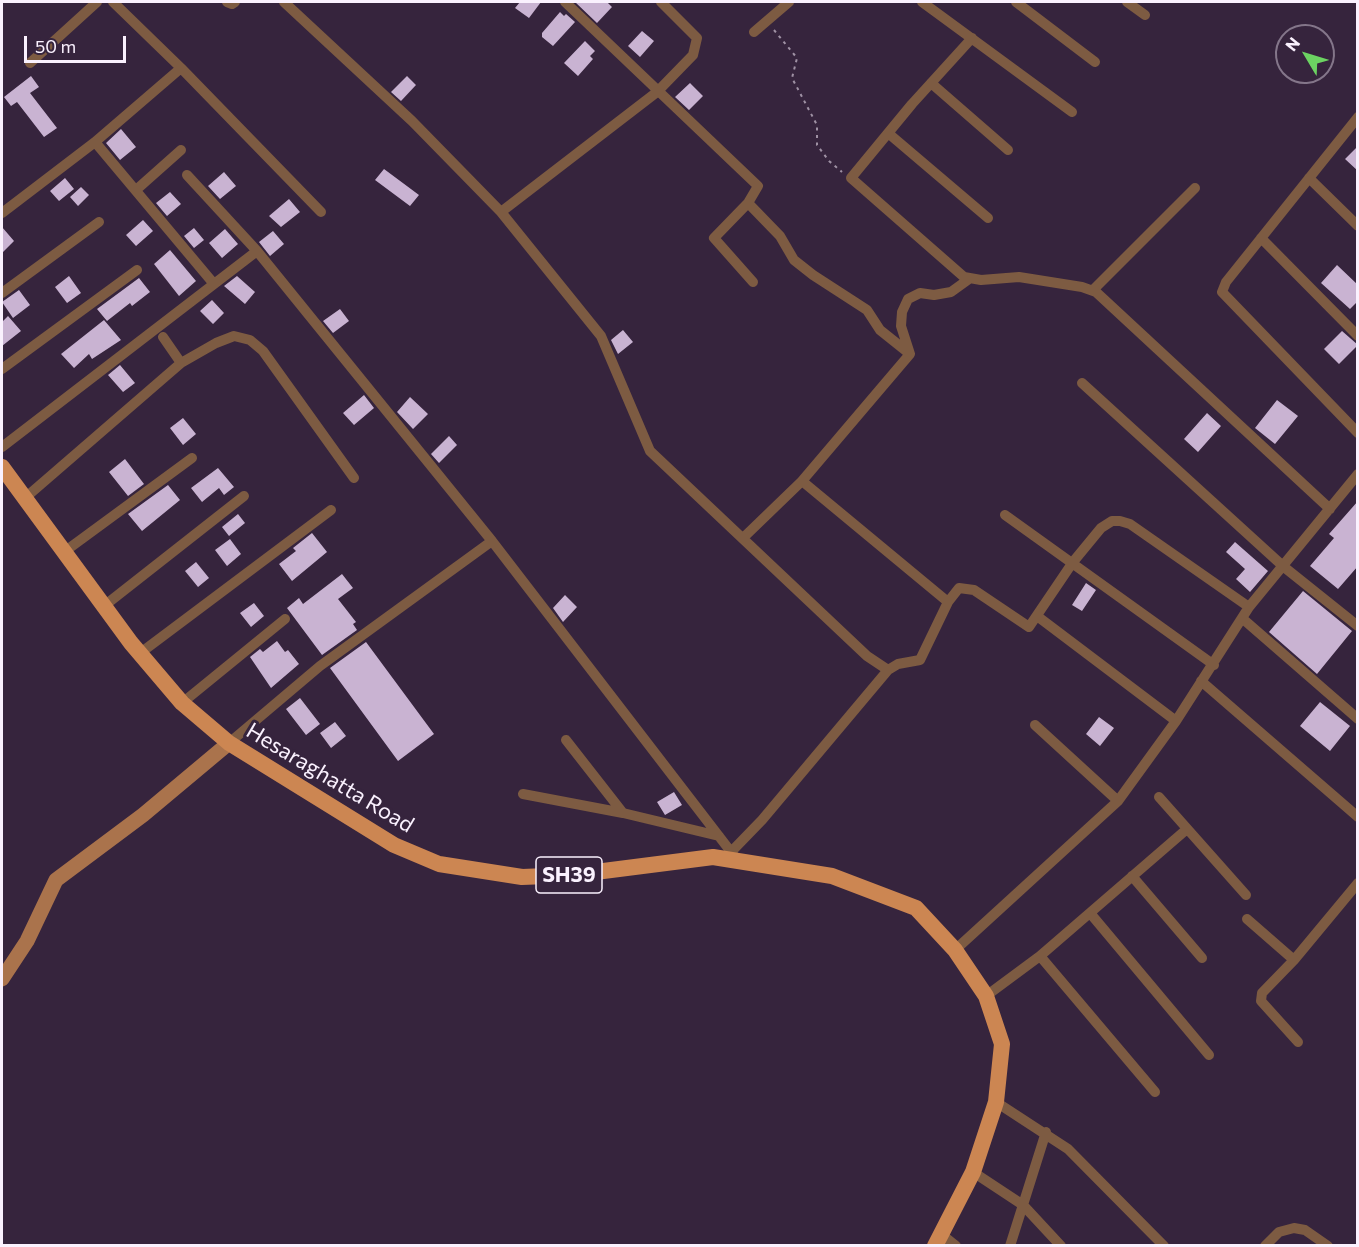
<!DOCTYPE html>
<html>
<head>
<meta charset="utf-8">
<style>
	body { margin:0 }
	#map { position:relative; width:1359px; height:1247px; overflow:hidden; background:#36243d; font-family:Commissioner,sans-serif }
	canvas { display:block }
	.frame { position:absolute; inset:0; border:3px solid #faf1fe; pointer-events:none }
	.north { position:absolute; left:1275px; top:24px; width:60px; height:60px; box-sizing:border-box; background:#36243d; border:2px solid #84768a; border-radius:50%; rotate:308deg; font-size:16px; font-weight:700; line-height:24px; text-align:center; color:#faf1fe }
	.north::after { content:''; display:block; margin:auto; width:21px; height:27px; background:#6cd362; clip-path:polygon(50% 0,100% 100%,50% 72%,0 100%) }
	.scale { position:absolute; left:24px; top:36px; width:102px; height:27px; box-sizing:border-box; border:3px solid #faf1fe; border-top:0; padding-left:8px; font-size:18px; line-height:21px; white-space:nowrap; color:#faf1fe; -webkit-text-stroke:4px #36243d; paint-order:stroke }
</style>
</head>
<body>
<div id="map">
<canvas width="1359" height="1247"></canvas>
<div class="frame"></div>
<div class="north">N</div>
<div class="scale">50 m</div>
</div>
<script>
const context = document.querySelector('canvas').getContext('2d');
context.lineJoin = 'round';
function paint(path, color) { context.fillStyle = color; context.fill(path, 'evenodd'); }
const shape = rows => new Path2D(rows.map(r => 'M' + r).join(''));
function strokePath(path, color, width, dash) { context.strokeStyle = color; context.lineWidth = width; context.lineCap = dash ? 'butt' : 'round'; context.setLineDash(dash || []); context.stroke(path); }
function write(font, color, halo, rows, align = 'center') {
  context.font = font + ' Commissioner,sans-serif'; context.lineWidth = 6; context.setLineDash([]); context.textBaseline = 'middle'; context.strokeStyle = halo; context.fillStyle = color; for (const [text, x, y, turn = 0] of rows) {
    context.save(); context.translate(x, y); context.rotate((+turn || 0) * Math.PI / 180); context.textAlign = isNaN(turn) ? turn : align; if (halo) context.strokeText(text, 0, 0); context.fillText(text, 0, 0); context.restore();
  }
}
paint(shape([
	[520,2,541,2,529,18,515,8],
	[575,2,607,2,612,7,597,23],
	[560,12,564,16,566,14,575,22,553,46,542,37,542,33],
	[642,31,654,41,640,57,628,46],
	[585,41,595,51,590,56,593,59,578,76,564,63],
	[31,76,39,87,30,93,57,128,44,137,17,102,11,106,4,97],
	[407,76,416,85,401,101,391,92],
	[690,83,703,96,689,110,675,97],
	[121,129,136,147,120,160,106,143],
	[1358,146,1358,171,1345,159],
	[384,169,419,195,410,206,375,180],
	[224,172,236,186,220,199,208,186],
	[65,178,74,189,59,201,50,191],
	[81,187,89,195,78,206,70,197],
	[170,192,181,204,167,216,156,203],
	[289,199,300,212,281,227,269,216],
	[143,220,153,231,136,246,126,235],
	[2,227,14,241,2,253],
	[194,228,204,240,194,248,184,236],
	[225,229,238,244,222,258,209,243],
	[273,231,284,244,270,256,259,242],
	[170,250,196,281,179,296,154,264],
	[1337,265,1358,285,1358,301,1350,309,1321,283],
	[69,276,81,293,67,303,55,287],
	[237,276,255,292,245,304,224,286],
	[139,278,150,292,132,306,130,303,107,321,97,309],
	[19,290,30,305,13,318,2,302],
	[212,300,224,313,213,324,200,311],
	[340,309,349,321,333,333,323,321],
	[8,316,21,331,2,346,2,322],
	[104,320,121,340,92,359,89,354,74,368,61,354],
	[623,330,633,342,618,354,611,340],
	[1342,331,1358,345,1339,364,1324,349],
	[120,365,135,383,123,392,108,375],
	[364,395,374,408,354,425,343,413],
	[410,397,428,414,413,429,397,412],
	[1277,400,1298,416,1275,444,1255,428],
	[1207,413,1221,426,1198,452,1184,439],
	[183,418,196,434,183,445,170,428],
	[449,436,457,445,439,463,431,454],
	[125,459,144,484,128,496,109,472],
	[218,468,234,487,224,495,219,488,202,502,191,488],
	[168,485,180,500,142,531,128,514],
	[1358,501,1358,566,1338,589,1310,566,1334,538,1329,534],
	[238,514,245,523,229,536,222,527],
	[312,533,327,552,292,581,279,564,296,551,293,548],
	[230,539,241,554,227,566,215,550],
	[1235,542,1268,571,1250,592,1236,579,1245,569,1226,552],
	[196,562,209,578,198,587,185,571],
	[342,574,353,588,338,599,356,622,353,624,357,630,322,655,287,608,299,598,303,604],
	[1086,583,1096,590,1082,611,1072,605],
	[1303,591,1352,631,1317,674,1269,632],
	[565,595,577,607,563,622,553,608],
	[254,603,264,616,251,627,240,613],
	[277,641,285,652,288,650,299,664,271,688,250,657,260,649,263,652],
	[366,642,434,734,398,761,330,668],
	[300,698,320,724,306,735,286,709],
	[1320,702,1350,726,1330,751,1300,726],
	[1099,717,1114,728,1100,746,1086,734],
	[335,722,346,736,331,748,320,733],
	[674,792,682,805,665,815,657,802]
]), '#c9b3d2');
strokePath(shape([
	[774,30,797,58,792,78,817,125,817,145,829,161,842,172]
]), '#9f91a4', 2, [3, 4.5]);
strokePath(shape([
	[113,2,181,68,321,212],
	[227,2,232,4,235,2],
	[284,2,412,121,501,212,601,336,650,451,867,656,888,670],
	[565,2,758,186,748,203,714,238,753,282],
	[922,2,1072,112],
	[1016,2,1095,62],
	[1127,2,1145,15],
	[754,32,789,2],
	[972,38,912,104,851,178,964,277,981,280,1019,277,1082,287,1096,292,1330,509],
	[30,63,97,2],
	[931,83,1008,150],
	[1358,117,1226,282,1222,292,1358,433],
	[888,133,988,218],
	[95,142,214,284],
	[187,175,257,251,492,541,738,861],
	[1309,178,1358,226],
	[136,190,181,150],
	[748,203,780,236,794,260,813,275,867,310,880,330,910,354],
	[501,212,657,92,693,55,697,38,661,2],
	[2,213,95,142,181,68],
	[1261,238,1358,336],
	[1093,290,1195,188],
	[2,293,99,222],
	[163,337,181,363],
	[2,369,137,270],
	[1082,383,1284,567,1358,626],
	[2,447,257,251],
	[802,481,910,354,901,326,902,312,908,299,920,293,934,295,951,292,969,279],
	[25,498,181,363,216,343,234,336,250,340,263,351,354,478],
	[1005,515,1214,665],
	[743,538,802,481,948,602],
	[64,552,192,458],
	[104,606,244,496],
	[1037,616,1176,721],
	[1243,619,1358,719],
	[139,654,331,510],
	[1201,681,1358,817],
	[182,703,285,619],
	[1035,725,1118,801],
	[566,740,623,813],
	[229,743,320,666,492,541],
	[523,794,623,813,719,836],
	[1159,797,1246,895],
	[731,852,762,820,888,670,898,664,920,660,948,602,959,588,974,590,1029,627,1073,562,1101,528,1112,521,1120,521,1130,524,1249,607],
	[1132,876,1202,958],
	[1090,913,1209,1055],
	[1247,919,1294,960],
	[955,950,1118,801,1176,721,1249,607,1358,474],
	[1040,956,1155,1092],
	[986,996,1040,956,1187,829],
	[1298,1042,1261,1001,1262,993,1294,960,1358,883],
	[996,1102,1068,1149,1164,1246],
	[973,1172,1023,1205,1061,1246],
	[941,1234,956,1246],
	[1010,1246,1046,1132],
	[1265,1246,1279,1232,1294,1228,1305,1230,1328,1246]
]), '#7d5b42', 10);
strokePath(shape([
	[2,979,27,941,56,880,143,815,229,743]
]), '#aa734c', 15);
strokePath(shape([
	[2,467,131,643,182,703,229,743,394,845,439,864,522,877,572,875,713,857,832,876,916,908,955,950,986,996,1002,1044,996,1102,973,1172,935,1246]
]), '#cc8652', 16);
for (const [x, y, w] of [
	[569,875,66]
]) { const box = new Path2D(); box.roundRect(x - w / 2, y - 18, w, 36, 4.5); context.fillStyle = '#36243d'; context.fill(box); strokePath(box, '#faf1fe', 1.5); }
write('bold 21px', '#faf1fe', null, [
	["SH39",569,875]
]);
write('22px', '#faf1fe', '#36243d', [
	["Hesaraghatta Road",330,778,31]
]);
</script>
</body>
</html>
